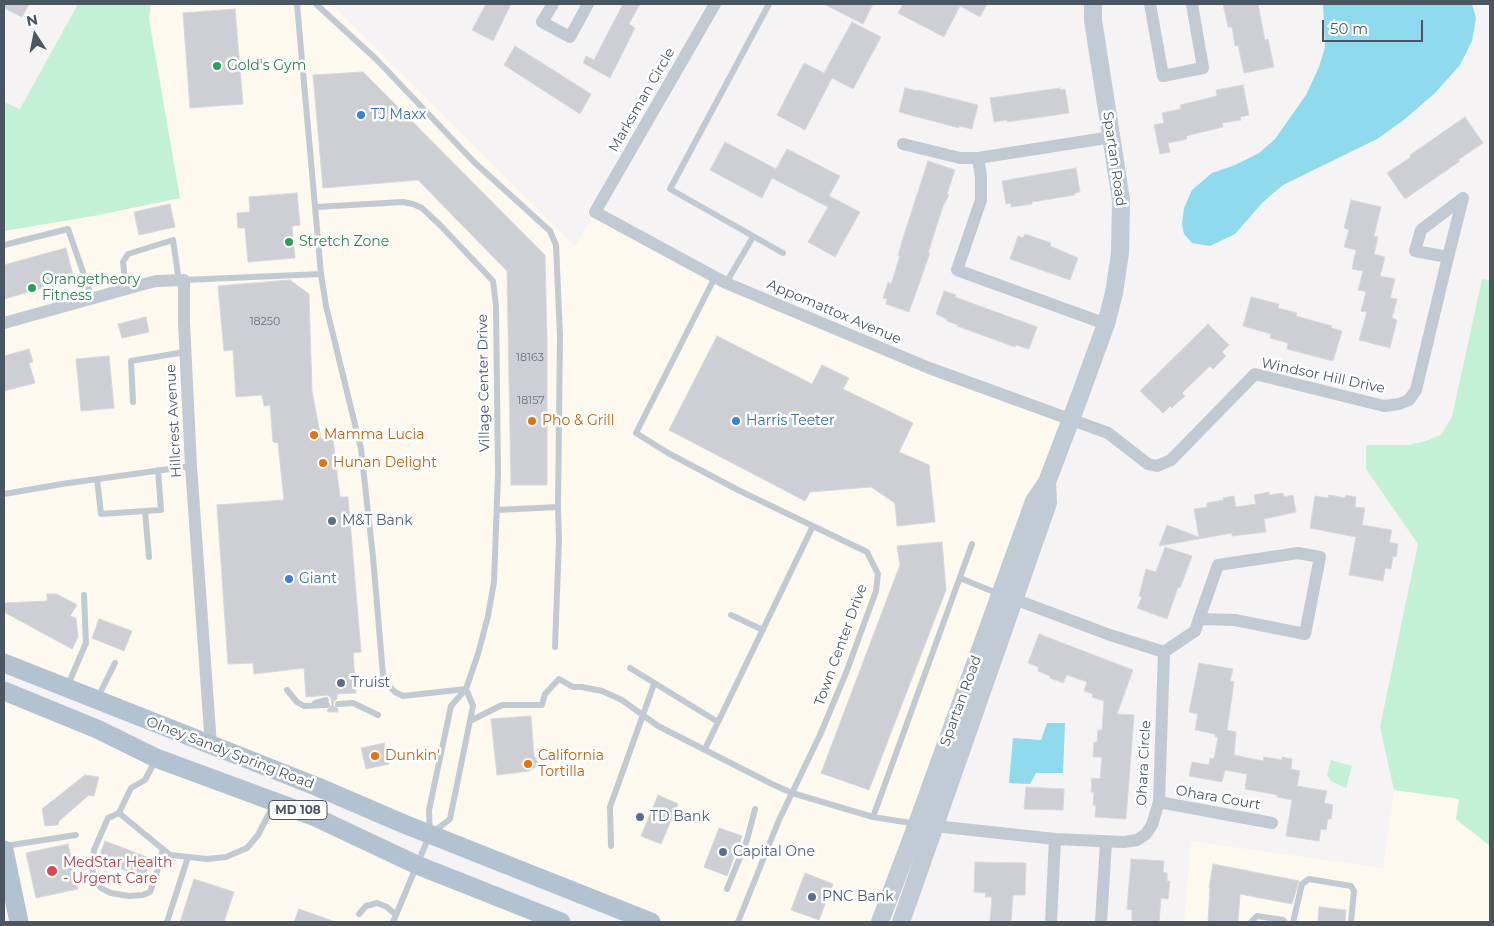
<!DOCTYPE html>
<html>
<head>
<meta charset="utf-8">
<style>
	body { margin:0 }
	#map { position:relative; width:1494px; height:926px; overflow:hidden; background:#f5f3f3; font-family:Montserrat,sans-serif }
	canvas { display:block }
	.frame { position:absolute; inset:0; border:5px solid #4a5661; pointer-events:none }
	.north { position:absolute; left:10px; top:10px; width:50px; height:50px; -webkit-text-stroke:4px #fff; paint-order:stroke; rotate:349deg; font-size:14px; font-weight:700; line-height:20px; text-align:center; color:#4a5661 }
	.north::after { content:''; display:block; margin:auto; width:18px; height:22px; background:#4a5661; clip-path:polygon(50% 0,100% 100%,50% 72%,0 100%) }
	.scale { position:absolute; left:1322px; top:20px; width:101px; height:22px; box-sizing:border-box; border:2px solid #4a5661; border-top:0; padding-left:6px; font-size:15px; line-height:18px; white-space:nowrap; color:#4a5661; -webkit-text-stroke:4px #fff; paint-order:stroke }
</style>
</head>
<body>
<div id="map">
<canvas width="1494" height="926"></canvas>
<div class="frame"></div>
<div class="north">N</div>
<div class="scale">50 m</div>
</div>
<script>
const context = document.querySelector('canvas').getContext('2d');
context.lineJoin = 'round';
function paint(path, color) { context.fillStyle = color; context.fill(path, 'evenodd'); }
const shape = rows => new Path2D(rows.map(r => 'M' + r).join(''));
function strokePath(path, color, width, dash) { context.strokeStyle = color; context.lineWidth = width; context.lineCap = dash ? 'butt' : 'round'; context.setLineDash(dash || []); context.stroke(path); }
function write(font, color, halo, rows, align = 'center') {
  context.font = font + ' Montserrat,sans-serif'; context.lineWidth = 5; context.setLineDash([]); context.textBaseline = 'middle'; context.strokeStyle = halo; context.fillStyle = color; for (const [text, x, y, turn = 0] of rows) {
    context.save(); context.translate(x, y); context.rotate((+turn || 0) * Math.PI / 180); context.textAlign = isNaN(turn) ? turn : align; if (halo) context.strokeText(text, 0, 0); context.fillText(text, 0, 0); context.restore();
  }
}
paint(shape([
	[151,4,331,4,575,246,595,212,726,283,1071,420,1047,482,892,922,650,922,4,663,4,231,99,215,180,198,149,19],
	[4,691,561,922,19,922,4,850],
	[1394,790,1460,799,1456,819,1490,846,1490,922,1184,922,1191,841,1383,868]
]), '#fdf9ef');
paint(shape([
	[78,4,151,4,149,19,180,198,99,215,4,231,4,102,20,109],
	[1482,279,1490,281,1490,846,1456,819,1459,799,1394,790,1380,727,1418,544,1366,469,1366,445,1409,445,1426,441,1441,435,1452,417],
	[1331,760,1352,766,1346,788,1331,781,1327,775]
]), '#c3f1d5');
paint(shape([
	[1323,4,1472,4,1476,18,1472,41,1460,65,1435,93,1405,119,1377,139,1283,185,1263,202,1235,234,1210,246,1192,243,1184,234,1182,224,1184,208,1192,190,1212,173,1235,165,1259,153,1275,139,1306,95,1319,67,1325,47],
	[1047,723,1065,723,1063,773,1036,773,1030,784,1009,783,1013,738,1041,740]
]), '#90daee');
const building = shape([
	[4,4,29,4,22,17,4,8,4,4],
	[486,4,511,4,493,41,472,30,486,4],
	[623,4,640,4,629,24,635,28,610,78,583,63,586,56,594,60,623,4],
	[824,4,873,4,863,24,824,4],
	[903,4,987,4,980,17,960,6,944,37,898,13,903,4],
	[1223,4,1258,4,1265,40,1268,39,1274,67,1244,73,1238,45,1235,46,1232,27,1228,27,1223,4],
	[235,9,243,104,190,108,183,13,235,9],
	[852,22,881,37,853,89,832,78,805,130,777,115,804,63,824,73,852,22],
	[515,46,591,94,580,114,504,65,515,46],
	[363,72,545,255,547,341,547,485,511,485,507,271,418,180,323,188,313,75,363,72],
	[1243,85,1249,115,1240,117,1241,120,1222,123,1223,127,1186,136,1187,139,1168,143,1170,152,1160,154,1154,125,1164,123,1162,113,1181,109,1180,105,1217,96,1216,90,1243,85],
	[905,88,917,91,918,90,978,105,972,129,959,126,959,128,899,112,905,88],
	[1060,88,1060,90,1065,89,1069,113,1007,122,1007,120,994,122,990,98,1060,88],
	[1465,117,1483,143,1458,160,1460,161,1405,199,1387,173,1411,157,1410,155,1465,117],
	[725,142,776,169,787,149,840,176,829,196,860,212,835,257,808,242,828,207,772,178,762,198,710,170,725,142],
	[928,161,955,170,947,194,949,195,943,206,928,253,930,253,909,312,886,304,887,299,883,298,888,282,891,284,900,256,898,256,903,238,928,161],
	[1076,168,1080,192,1075,193,1075,195,1032,202,1032,204,1011,207,1011,203,1006,204,1002,181,1076,168],
	[297,193,300,225,292,226,295,258,248,262,245,228,238,228,237,213,250,212,249,197,297,193],
	[1351,200,1381,207,1374,236,1378,237,1374,254,1385,257,1380,276,1395,279,1390,298,1397,299,1392,318,1397,320,1390,348,1359,340,1367,312,1361,311,1366,292,1358,290,1363,271,1352,269,1356,250,1344,247,1349,230,1344,228,1351,200],
	[170,204,175,227,139,235,134,212,170,204],
	[1025,234,1051,243,1050,246,1078,258,1070,280,1010,259,1018,236,1023,238,1025,234],
	[66,248,74,279,4,299,4,265,66,248],
	[290,280,309,294,312,391,321,439,333,439,340,497,348,497,361,652,353,653,356,693,337,694,337,699,334,701,333,705,338,709,338,712,328,712,327,710,332,705,331,698,328,695,306,697,304,668,254,674,253,663,228,664,217,505,284,500,278,443,273,442,270,405,264,406,262,395,236,397,233,350,224,351,218,286,290,280],
	[944,291,956,295,955,297,1037,327,1029,349,1016,345,1015,347,957,326,958,325,947,321,947,319,936,314,944,291],
	[1251,297,1279,304,1278,308,1297,313,1296,316,1332,326,1331,328,1342,331,1333,361,1287,349,1288,343,1270,338,1271,334,1243,326,1251,297],
	[146,317,149,332,122,338,118,324,146,317],
	[1208,324,1229,345,1222,352,1226,356,1213,369,1210,366,1182,393,1185,396,1178,402,1172,408,1170,406,1163,413,1140,391,1208,324],
	[717,336,812,384,822,365,849,378,843,389,913,423,899,452,929,465,935,522,897,526,895,503,871,487,810,492,805,501,669,430,717,336],
	[29,349,33,362,29,363,35,383,4,391,4,356,29,349],
	[109,356,114,408,81,411,76,359,109,356],
	[1269,492,1269,495,1283,493,1284,497,1293,495,1296,512,1264,519,1266,532,1232,536,1232,533,1159,546,1167,525,1199,537,1194,509,1207,507,1207,503,1224,500,1223,498,1234,496,1236,507,1256,504,1254,495,1269,492],
	[1329,495,1345,498,1346,495,1356,497,1355,507,1365,508,1362,525,1392,530,1389,542,1398,544,1396,557,1393,556,1391,569,1385,568,1383,581,1349,575,1356,537,1310,528,1315,496,1328,498,1329,495],
	[942,542,946,590,869,790,821,773,900,565,897,546,942,542],
	[1165,547,1192,556,1180,588,1178,587,1167,619,1137,608,1142,597,1139,596,1146,569,1156,572,1165,547],
	[47,594,57,594,77,605,70,616,76,618,78,637,72,649,4,612,4,603,47,601,47,594],
	[99,619,132,631,124,651,92,638,99,619],
	[1039,634,1133,670,1117,714,1134,715,1126,819,1095,817,1096,806,1093,805,1094,792,1091,792,1092,778,1100,779,1102,757,1093,757,1094,742,1097,742,1098,730,1102,730,1104,701,1092,697,1093,694,1084,691,1087,682,1067,675,1063,683,1050,678,1050,676,1038,671,1039,667,1028,663,1039,634],
	[1199,663,1233,669,1230,681,1234,682,1227,730,1236,732,1234,755,1263,761,1264,757,1282,760,1282,757,1292,759,1291,769,1300,771,1297,786,1327,791,1324,803,1333,805,1331,819,1328,819,1326,830,1321,829,1319,841,1286,836,1292,800,1277,797,1278,795,1245,789,1247,774,1225,770,1222,782,1189,776,1192,762,1209,765,1210,758,1214,759,1218,737,1215,737,1215,734,1195,730,1198,714,1189,712,1199,663],
	[531,716,534,756,539,765,529,771,497,775,491,719,531,716],
	[384,743,389,764,366,769,361,748,384,743],
	[85,775,99,777,94,796,89,795,59,821,58,825,45,826,42,809,85,775],
	[1026,787,1064,789,1063,810,1024,809,1026,787],
	[658,795,678,804,661,844,641,836,658,795],
	[719,828,742,836,727,876,704,867,719,828],
	[105,841,152,859,144,878,98,860,105,841],
	[68,844,78,889,36,898,26,853,68,844],
	[1131,859,1164,861,1163,872,1167,873,1167,881,1170,881,1168,899,1161,898,1159,922,1132,922,1132,910,1127,909,1131,859],
	[975,862,1026,863,1025,895,1013,895,1011,922,990,922,992,897,985,897,986,893,974,892,975,862],
	[1213,864,1299,881,1292,904,1240,894,1238,922,1208,922,1210,888,1209,888,1213,864],
	[805,873,833,884,819,920,791,910,805,873],
	[194,879,234,892,224,922,180,922,194,879],
	[1319,907,1346,910,1345,922,1318,922,1319,907],
	[299,909,333,921,333,922,294,922,299,909]
]);
paint(building, '#cdcfd5');
strokePath(building, '#d7d9de', 1);
strokePath(shape([
	[297,4,321,274,326,306,361,449,373,557,383,675,386,683,395,692,403,696,466,689],
	[316,4,376,59,474,162,550,231,556,245,560,336,558,507],
	[769,4,670,189,783,253],
	[316,207,403,202,413,204,422,208,441,226,493,281,496,306,498,474,494,582,488,616,478,654,466,689,451,706,429,810,430,834,393,922],
	[4,245,68,229,92,298],
	[715,277,636,433,668,453,738,490,867,552,878,574,876,591,846,673,820,735,792,793,873,817,917,824],
	[184,280,321,274],
	[726,283,753,237],
	[126,289,123,262,128,254,173,240,179,281],
	[133,402,131,361,185,352],
	[97,479,101,514,145,511],
	[4,494,62,484,191,466],
	[497,510,558,507,559,540,555,647],
	[149,557,145,511,161,510,158,470],
	[960,578,999,594],
	[731,615,763,630],
	[630,668,718,722],
	[67,687,86,643,84,595],
	[287,690,297,702,304,706,327,705],
	[97,699,115,663],
	[315,703,326,700],
	[338,704,353,703,378,715],
	[470,721,502,705,542,705,545,694,559,679,573,687,582,687,602,691,622,700,658,726,772,784,792,793,779,820,738,922],
	[705,749,813,526],
	[156,759,145,780,131,788,119,813,170,855,207,859,226,857,247,848,258,835,274,804],
	[119,813,108,818,94,850,92,868,95,880,101,888,111,893,129,896,143,895,150,892,155,879,163,849],
	[873,817,972,544],
	[432,833,450,819,473,706,466,689],
	[5,846,76,835],
	[611,846,610,807,654,684],
	[727,889,747,840,755,809],
	[359,914,366,906,377,903,387,907,396,915],
	[167,922,188,857],
	[1251,922,1257,916,1283,920,1285,922],
	[1293,922,1302,884,1309,879,1351,886,1354,891,1351,922]
]), '#c1cad2', 6);
strokePath(shape([
	[553,4,542,22,570,37,588,4],
	[715,4,595,212,726,283,929,368,1108,433,1148,464,1157,466,1171,460,1255,374,1384,406,1399,404,1409,400,1416,390,1448,257,1415,251,1421,230,1463,198,1448,257],
	[1150,4,1163,76,1203,68,1192,4],
	[903,144,960,158,978,158,1112,137],
	[978,158,981,177,981,200,957,270,1106,324],
	[4,323,144,284,157,281,184,280,184,323,191,466,211,746],
	[1164,652,1195,631,1199,619,1218,565,1298,553,1320,557,1305,634,1235,620,1199,619],
	[1159,802,1272,823],
	[935,826,1055,839,1124,842,1137,840,1146,834,1152,825,1159,802,1164,652,1110,635,1006,596],
	[1051,922,1055,839],
	[1101,922,1106,842]
]), '#c1cad2', 12);
strokePath(shape([
	[880,922,917,824,1034,501,1047,482,1079,398,1106,324,1114,293,1120,253,1121,200,1093,20,1093,4],
	[901,922,1048,503,1047,482]
]), '#c1cbd6', 18);
strokePath(shape([
	[4,663,318,787,404,824,651,922],
	[4,691,97,729,156,758,313,816,417,865,561,922],
	[4,850,19,922]
]), '#b3c2d1', 19);
for (const [x, y, r, color] of [
	[217,66,5,"#2e9e5b"],
	[361,115,5,"#3f7fe0"],
	[289,242,5,"#2e9e5b"],
	[32,288,5,"#2e9e5b"],
	[532,421,5,"#e8710a"],
	[736,421,5,"#3f7fe0"],
	[314,435,5,"#e8710a"],
	[323,463,5,"#e8710a"],
	[332,521,5,"#5c6f8a"],
	[289,579,5,"#3f7fe0"],
	[341,683,5,"#5c6f8a"],
	[375,756,5,"#e8710a"],
	[528,764,5,"#e8710a"],
	[640,817,5,"#5c6f8a"],
	[723,852,5,"#5c6f8a"],
	[52,871,6,"#e0444e"],
	[812,897,5,"#5c6f8a"]
]) { const dot = new Path2D(); dot.arc(x, y, r, 0, 2 * Math.PI); context.fillStyle = color; context.fill(dot); strokePath(dot, '#fff', 2); }
write('11px', '#6b747e', null, [
	["18250",265,322],
	["18163",530,358],
	["18157",531,401]
]);
for (const [x, y, w] of [
	[298,810,58]
]) { const box = new Path2D(); box.roundRect(x - w / 2, y - 9.5, w, 19, 4); context.fillStyle = '#fff'; context.fill(box); strokePath(box, '#4a5661', 1); }
write('bold 12px', '#4a5661', null, [
	["MD 108",298,810]
]);
write('14px', '#27864d', '#fff', [
	["Gold's Gym",227,66],
	["Stretch Zone",299,242],
	["Orangetheory",42,280],
	["Fitness",42,296]
], 'left');
write('14px', '#4a5661', '#fff', [
	["Marksman Circle",642,100,-60],
	["Spartan Road",1114,159,82],
	["Appomattox Avenue",834,312,23],
	["Windsor Hill Drive",1323,376,12],
	["Village Center Drive",484,383,-91],
	["Hillcrest Avenue",174,421,-93],
	["Town Center Drive",841,645,-70],
	["Spartan Road",961,701,-70],
	["Olney Sandy Spring Road",230,753,21],
	["Ohara Circle",1144,763,-87],
	["Ohara Court",1218,798,10]
]);
write('14px', '#366cbe', '#fff', [
	["TJ Maxx",371,115],
	["Harris Teeter",746,421],
	["Giant",299,579]
], 'left');
write('14px', '#c56008', '#fff', [
	["Pho & Grill",542,421],
	["Mamma Lucia",324,435],
	["Hunan Delight",333,463],
	["Dunkin'",385,756],
	["California",538,756],
	["Tortilla",538,772]
], 'left');
write('14px', '#4e5e75', '#fff', [
	["M&T Bank",342,521],
	["Truist",351,683],
	["TD Bank",650,817],
	["Capital One",733,852],
	["PNC Bank",822,897]
], 'left');
write('14px', '#be3a42', '#fff', [
	["MedStar Health",63,863],
	["- Urgent Care",63,879]
], 'left');
</script>
</body>
</html>
